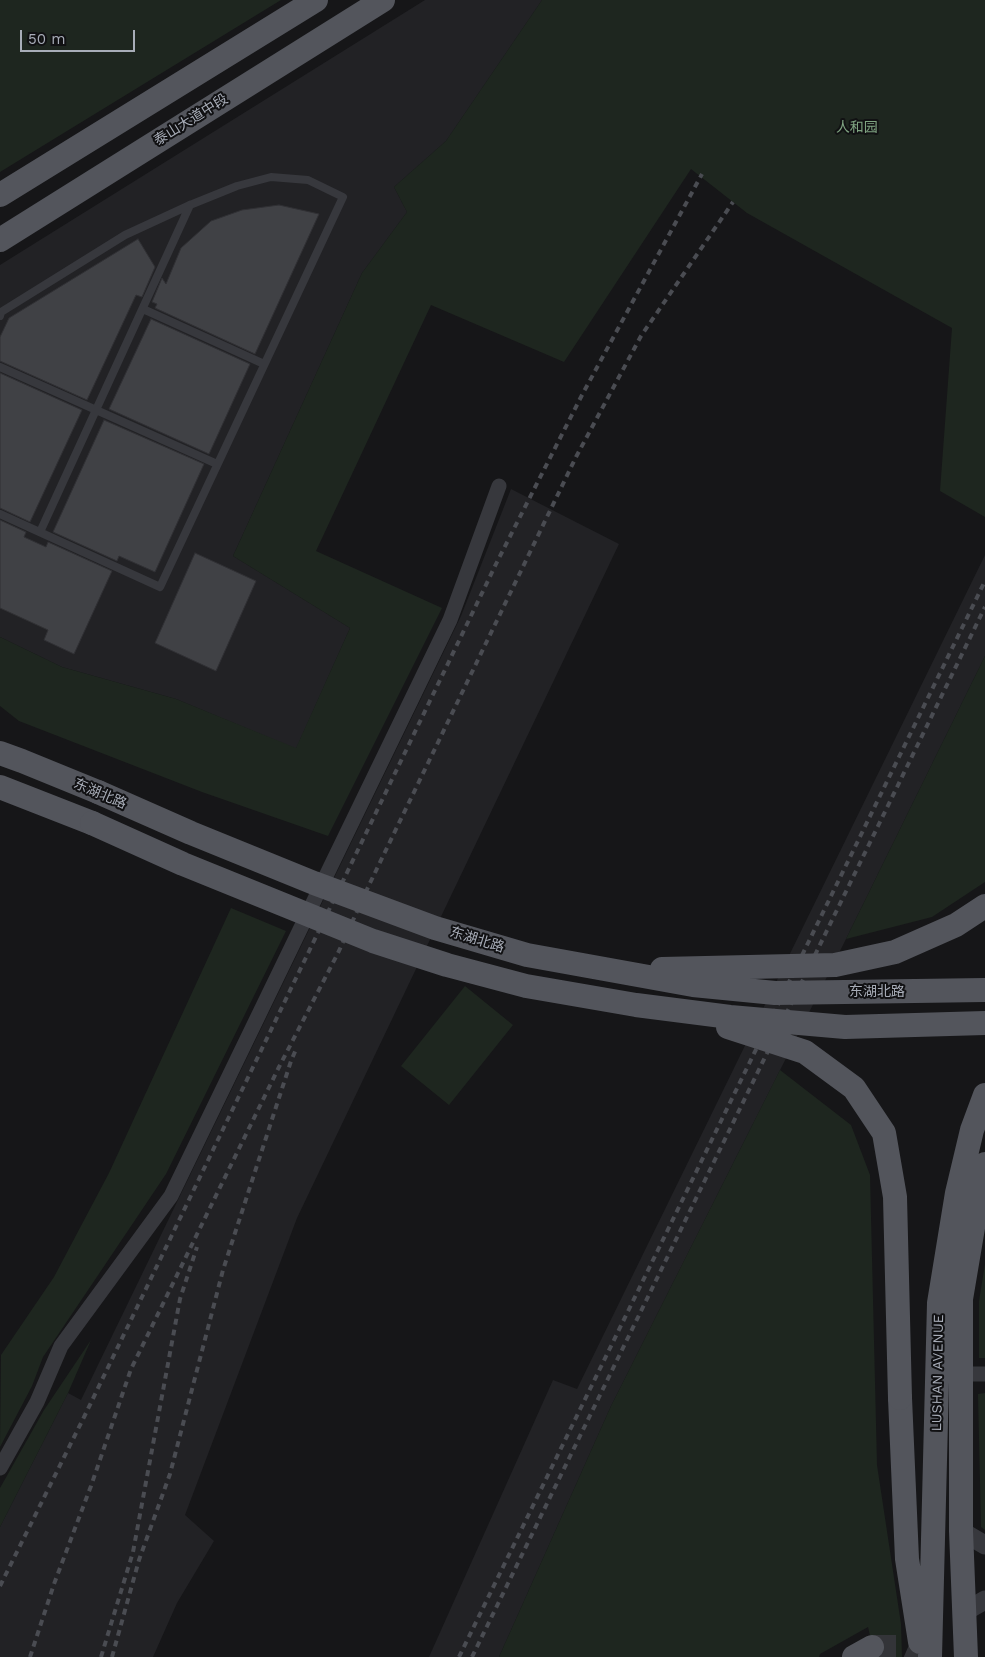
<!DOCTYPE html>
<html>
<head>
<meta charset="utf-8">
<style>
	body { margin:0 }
	#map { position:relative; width:985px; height:1657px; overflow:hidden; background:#161618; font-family:"Work Sans",sans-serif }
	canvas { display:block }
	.scale { position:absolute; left:20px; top:30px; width:115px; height:22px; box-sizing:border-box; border:2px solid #a8adb8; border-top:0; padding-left:6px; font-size:15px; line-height:18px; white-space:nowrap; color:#a8adb8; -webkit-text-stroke:4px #111113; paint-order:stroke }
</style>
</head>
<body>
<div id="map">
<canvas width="985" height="1657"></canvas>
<div class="scale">50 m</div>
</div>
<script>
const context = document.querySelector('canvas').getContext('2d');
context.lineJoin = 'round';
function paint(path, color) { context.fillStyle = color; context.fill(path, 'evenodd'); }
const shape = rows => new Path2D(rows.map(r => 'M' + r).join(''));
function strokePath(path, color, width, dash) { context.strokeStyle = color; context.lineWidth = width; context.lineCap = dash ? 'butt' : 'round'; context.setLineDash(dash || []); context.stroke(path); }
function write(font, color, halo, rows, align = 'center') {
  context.font = font + ' "Work Sans","Noto Sans SC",sans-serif'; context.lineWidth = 4; context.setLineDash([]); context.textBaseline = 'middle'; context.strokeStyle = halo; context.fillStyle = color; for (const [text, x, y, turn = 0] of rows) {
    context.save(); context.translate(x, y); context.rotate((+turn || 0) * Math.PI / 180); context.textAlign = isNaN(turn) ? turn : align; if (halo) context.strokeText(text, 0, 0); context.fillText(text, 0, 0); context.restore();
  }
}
paint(shape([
	[425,0,542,0,446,141,394,187,407,212,362,273,233,556,350,628,296,749,176,699,62,667,0,637,0,265],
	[511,489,619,544,297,1218,185,1515,214,1541,177,1603,153,1657,0,1657,0,1527,68,1393,81,1400,461,616],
	[985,555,985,656,846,939,611,1406,499,1657,429,1657,553,1380,577,1389]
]), '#222225');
paint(shape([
	[0,0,281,0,0,172],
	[542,0,985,0,985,517,940,491,952,328,747,213,691,169,564,362,431,305,316,551,442,608,328,836,202,792,19,721,0,706,0,637,62,667,176,699,296,748,350,628,233,556,362,273,407,212,394,187,446,141],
	[985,656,985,882,932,917,846,939],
	[231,908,286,931,166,1174,43,1357,32,1386,0,1447,1,1355,54,1277,109,1173],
	[465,986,513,1025,449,1105,401,1066],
	[780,1070,851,1125,870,1175,877,1465,901,1624,902,1657,875,1657,868,1627,820,1654,819,1657,499,1657,611,1406],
	[985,1264,985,1358,979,1358,979,1301],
	[91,1340,68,1393,0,1527,0,1488,44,1410],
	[985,1393,985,1530,981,1527,978,1394]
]), '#1e261f');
const building = shape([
	[279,205,319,214,255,354,155,308,157,304,152,302,162,278,166,284,181,248,211,221,242,210,279,205],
	[138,239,155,267,142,297,136,295,87,400,0,361,0,337,9,318,138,239],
	[151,319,250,364,209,454,109,409,151,319],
	[0,373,82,410,30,522,0,508,0,373],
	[104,420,204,464,155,572,119,556,117,561,53,532,104,420],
	[0,520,26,532,24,537,46,547,48,542,112,571,74,654,44,640,48,630,0,608,0,520],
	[195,553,256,581,216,671,155,643,195,553]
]);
paint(building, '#404145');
strokePath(building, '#303034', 1);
strokePath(shape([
	[872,1647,907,1647,930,1657]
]), '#333438', 24, [24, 12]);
strokePath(shape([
	[143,309,264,364],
	[0,316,1,312,125,235,190,205,237,186,271,177,308,180,343,197,160,587,0,514],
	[0,367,217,464],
	[40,532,190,205]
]), '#37383d', 8);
strokePath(shape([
	[961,1374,985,1374],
	[0,1468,37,1402,61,1346,171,1196,450,620,499,486]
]), '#37383d', 15);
strokePath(shape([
	[961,1531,985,1545],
	[964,1612,985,1600]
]), '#37383d', 19);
strokePath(shape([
	[0,195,316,0],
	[0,240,383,0],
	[0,753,22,761,98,792],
	[0,787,92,823],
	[900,1398,907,1559,920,1642],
	[854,1657,872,1647],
	[930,1657,939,1303,957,1193,972,1130,985,1095],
	[966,1657,961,1531,961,1299,978,1198,985,1164]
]), '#53555c', 24);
strokePath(shape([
	[0,1586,85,1415,497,562,582,395,702,174],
	[30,1657,54,1584,91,1486,131,1369,279,1067,338,953,370,883,576,457,641,336,733,202],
	[101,1657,133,1552,180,1299,197,1247],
	[112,1657,139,1560,170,1474,223,1270,291,1061,297,1047],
	[459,1657,985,581],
	[472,1657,985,607]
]), '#4a4c52', 4, [6, 5]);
strokePath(shape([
	[98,792,191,833,314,883,435,928,527,955,693,985,775,993,985,990],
	[92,823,183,864,373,941,447,965,526,986,636,1005,730,1017,845,1027,985,1023],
	[662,969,835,965,895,952,956,925,985,906],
	[728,1027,805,1052,854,1088,884,1133,895,1197,900,1398]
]), '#53555c', 24);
write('14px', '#a8adb8', '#111113', [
	["泰山大道中段",191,120,-32],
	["东湖北路",100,794,23],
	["东湖北路",477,940,17],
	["东湖北路",877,992],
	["LUSHAN AVENUE",938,1373,-89]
]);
write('14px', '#7fa381', '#111113', [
	["人和园",857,128]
]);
</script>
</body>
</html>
